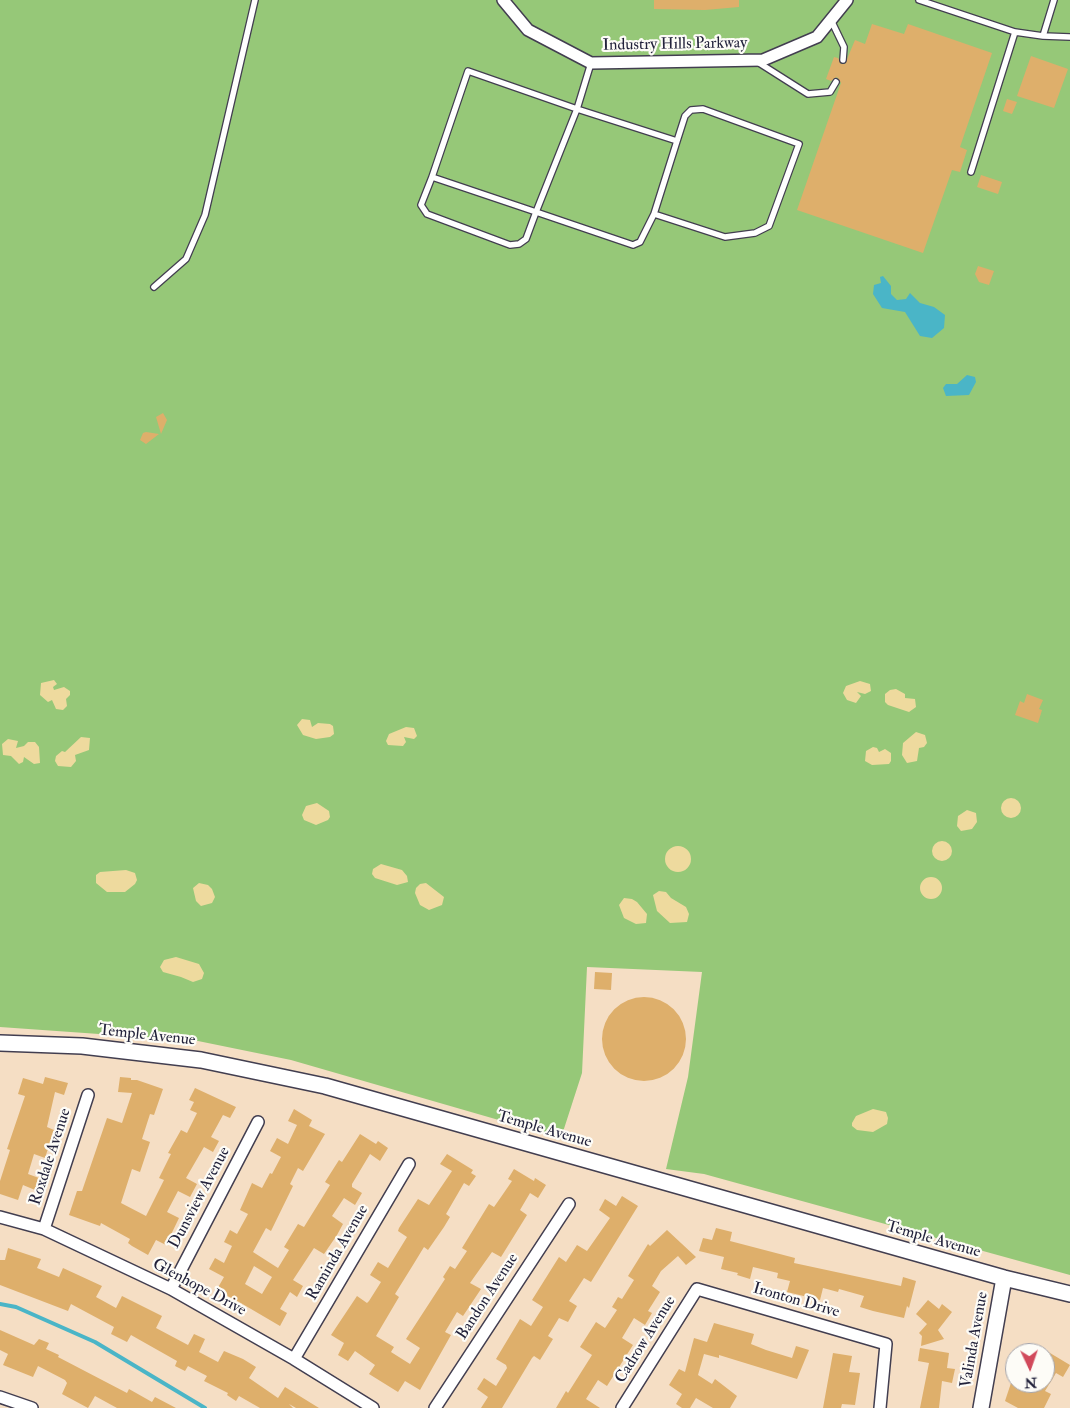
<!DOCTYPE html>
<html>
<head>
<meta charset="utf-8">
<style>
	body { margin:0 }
	#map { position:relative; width:1070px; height:1408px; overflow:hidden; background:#f5dec4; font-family:"IM FELL Double Pica",serif }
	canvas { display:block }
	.north { position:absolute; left:1005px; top:1343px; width:50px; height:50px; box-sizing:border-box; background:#fdfcf7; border:1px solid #a5a5ac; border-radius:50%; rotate:177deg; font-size:14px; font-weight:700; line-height:20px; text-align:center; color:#22223b }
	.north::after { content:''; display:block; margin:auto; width:18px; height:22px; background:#d1495b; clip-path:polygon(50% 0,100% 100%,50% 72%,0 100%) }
</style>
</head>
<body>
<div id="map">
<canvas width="1070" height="1408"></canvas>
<div class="north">N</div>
</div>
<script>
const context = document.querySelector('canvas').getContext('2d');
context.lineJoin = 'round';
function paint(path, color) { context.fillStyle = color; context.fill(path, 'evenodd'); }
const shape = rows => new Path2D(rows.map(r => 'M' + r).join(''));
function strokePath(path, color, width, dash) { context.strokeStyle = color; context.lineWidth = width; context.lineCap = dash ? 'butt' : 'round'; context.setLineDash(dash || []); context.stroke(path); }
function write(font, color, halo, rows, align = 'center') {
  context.font = font + ' "IM FELL Double Pica",serif'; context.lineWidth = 4.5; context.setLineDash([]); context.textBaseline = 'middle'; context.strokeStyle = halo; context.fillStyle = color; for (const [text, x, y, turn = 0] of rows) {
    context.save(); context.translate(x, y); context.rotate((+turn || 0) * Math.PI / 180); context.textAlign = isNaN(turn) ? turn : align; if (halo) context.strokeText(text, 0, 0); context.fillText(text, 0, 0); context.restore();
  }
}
paint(shape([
	[0,0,1070,0,1070,1275,704,1174,666,1169,688,1077,702,972,587,967,582,1073,561,1138,291,1060,198,1041,0,1027]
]), '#96c878');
paint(shape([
	[54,680,57,684,53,687,54,690,64,687,70,691,70,695,66,699,67,706,63,710,56,709,52,700,48,702,40,695,41,683],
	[860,681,870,684,871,691,865,694,857,692,861,696,856,703,847,700,843,693,846,686],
	[896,689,905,694,905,698,915,699,916,707,909,712,888,705,885,702,885,694,890,690],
	[302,719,310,720,312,727,318,723,330,724,333,726,334,734,330,737,316,739,303,735,297,725],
	[406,727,414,728,417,736,414,739,404,737,406,742,403,746,388,745,386,741,389,734],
	[916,732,925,735,927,743,924,747,919,748,917,761,907,763,902,755,903,743],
	[81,737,90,738,89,750,75,755,76,761,71,767,58,766,55,761,56,756,62,751,65,752],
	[8,739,18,741,16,748,24,746,28,742,35,742,39,747,40,763,34,764,24,757,23,762,19,764,11,756,3,755,2,744],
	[873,747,877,748,879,752,885,749,891,753,891,761,889,764,872,765,865,761,866,751],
	'1001 808a10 10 0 1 1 20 0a10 10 0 1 1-20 0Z',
	[317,803,329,811,330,817,328,820,316,825,304,820,302,815,306,806],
	[967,810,976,813,977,822,972,829,961,831,957,826,958,816],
	'932 851a10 10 0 1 1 20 0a10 10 0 1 1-20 0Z',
	'665 859a13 13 0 1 1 26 0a13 13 0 1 1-26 0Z',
	[381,864,402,870,407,876,408,882,397,885,375,878,372,874,373,869],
	[126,870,135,873,137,880,135,884,125,892,107,892,96,883,96,875,100,872],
	'920 888a11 11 0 1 1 22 0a11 11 0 1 1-22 0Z',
	[199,883,208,885,212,889,215,897,212,903,201,906,196,901,193,888],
	[426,883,444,897,442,905,429,910,420,905,415,893,416,888,420,884],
	[659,891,666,892,671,898,686,907,689,914,687,922,670,923,657,911,653,895],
	[624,898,632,899,637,902,647,914,646,923,636,924,624,918,619,905],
	[176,957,199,964,204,973,202,979,193,982,181,977,163,972,160,967,164,960],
	[873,1109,886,1112,888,1118,887,1124,873,1132,857,1130,852,1126,852,1123,856,1116]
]), '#eeda9e');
paint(shape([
	[883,276,891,286,891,294,897,300,906,299,910,293,920,303,934,307,945,315,944,328,932,338,920,336,905,312,882,308,873,294,874,285,881,283,880,277],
	[967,375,975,377,976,382,969,395,946,396,943,388,946,384,957,384]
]), '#4ab5c7');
strokePath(shape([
	[0,1304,16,1307,95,1342,205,1408]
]), '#4ab5c7', 4);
paint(shape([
	[654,0,739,0,739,7,705,10,654,9],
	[872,24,904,34,908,24,992,53,960,147,967,150,960,172,952,170,923,253,797,210,841,83,837,77,831,81,826,79,834,57,838,58,841,64,845,64,855,40,865,44],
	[1031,56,1068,69,1054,108,1017,96],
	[1007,99,1017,102,1012,114,1003,111],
	[981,175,1002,182,998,194,977,187],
	[978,266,994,271,989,285,979,282,975,274],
	[163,413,167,420,161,434,156,417],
	[143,433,146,432,159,434,146,444,140,440],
	[1027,694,1043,700,1039,709,1042,710,1038,723,1015,715,1020,701,1024,703],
	[595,972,612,973,611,990,594,989],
	'602 1039a42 42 0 1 1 84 0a42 42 0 1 1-84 0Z',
	[45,1077,68,1083,64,1095,55,1092,47,1127,54,1130,45,1158,34,1154,28,1174,39,1178,35,1190,23,1185,18,1200,0,1194,0,1181,10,1150,7,1149,25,1096,18,1094,23,1078,43,1084],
	[120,1077,131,1078,131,1080,137,1080,163,1089,154,1115,150,1114,142,1139,150,1142,140,1172,132,1169,121,1203,146,1216,164,1180,159,1178,171,1154,168,1153,181,1130,187,1133,197,1113,190,1110,194,1102,189,1100,195,1088,236,1107,230,1118,223,1115,211,1137,219,1141,213,1152,204,1147,186,1178,197,1184,190,1197,178,1191,167,1212,179,1218,166,1245,156,1240,148,1255,132,1246,128,1243,130,1239,101,1223,100,1226,69,1215,77,1191,82,1191,107,1118,122,1123,132,1093,118,1092],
	[294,1109,312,1120,309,1126,325,1134,303,1171,298,1168,290,1184,293,1186,271,1231,266,1228,253,1252,278,1268,289,1250,284,1247,298,1224,304,1227,330,1185,325,1182,339,1160,342,1162,360,1134,376,1144,378,1141,388,1148,380,1161,370,1154,352,1184,352,1187,362,1193,355,1205,344,1198,332,1216,343,1224,337,1235,324,1254,314,1248,293,1280,303,1286,297,1297,290,1292,280,1309,287,1313,280,1326,234,1299,216,1291,224,1277,209,1269,215,1258,224,1263,232,1246,224,1242,230,1230,237,1234,248,1214,240,1210,252,1183,262,1188,270,1173,272,1174,281,1157,270,1151,277,1138,288,1144,297,1125,288,1121],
	[254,1266,272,1277,262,1294,245,1284],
	[447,1154,473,1170,471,1173,476,1176,469,1186,464,1183,446,1214,450,1217,444,1227,428,1250,424,1247,413,1265,395,1294,399,1297,376,1336,394,1347,391,1352,410,1364,420,1348,406,1339,445,1279,443,1277,450,1266,455,1269,467,1251,462,1248,489,1204,494,1207,501,1197,512,1181,508,1179,514,1169,534,1181,535,1178,546,1185,538,1198,530,1193,520,1210,527,1215,501,1257,492,1252,470,1283,481,1289,463,1316,457,1312,445,1332,451,1335,420,1390,405,1381,398,1392,369,1374,375,1365,355,1351,348,1361,338,1355,344,1343,331,1335,357,1296,367,1303,369,1301,381,1282,370,1275,378,1262,388,1268,407,1237,398,1231,399,1228,418,1199,429,1205,452,1171,440,1164],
	[622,1196,638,1206,591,1282,584,1278,569,1301,577,1306,568,1322,559,1318,548,1336,553,1339,540,1360,534,1356,532,1358,502,1408,481,1408,488,1397,477,1389,484,1378,496,1386,507,1368,506,1365,496,1359,520,1319,531,1326,543,1307,532,1300,559,1257,566,1262,577,1245,587,1251,610,1218,599,1210,605,1199,616,1206],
	[716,1228,732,1232,730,1241,795,1258,794,1263,901,1286,903,1277,916,1281,909,1308,907,1306,904,1318,873,1311,860,1307,864,1296,839,1289,838,1292,823,1288,820,1300,787,1292,790,1281,777,1278,778,1273,753,1267,750,1279,737,1275,738,1273,721,1269,724,1257,699,1251,703,1238,712,1240],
	[667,1230,696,1257,686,1265,678,1256,661,1271,652,1286,660,1292,648,1311,652,1313,645,1325,634,1318,622,1338,633,1345,607,1386,598,1380,586,1399,600,1408,556,1408,566,1391,568,1393,592,1355,580,1347,596,1322,605,1328,617,1310,612,1307,618,1297,622,1299,634,1280,628,1276,648,1244,650,1246],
	[8,1248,41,1259,37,1268,59,1277,63,1268,102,1286,96,1297,116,1308,122,1296,162,1316,156,1328,188,1345,194,1334,205,1339,199,1352,218,1362,224,1351,243,1359,256,1367,249,1378,278,1398,285,1387,319,1408,296,1408,289,1404,293,1408,260,1408,239,1396,236,1401,227,1395,228,1393,204,1381,207,1376,188,1366,185,1371,175,1366,177,1361,131,1335,127,1342,111,1334,114,1327,71,1304,68,1311,0,1285,0,1260,5,1260],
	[928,1300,939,1309,942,1304,952,1312,938,1330,944,1339,921,1346,922,1336,919,1333,927,1324,916,1314],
	[714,1323,754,1334,751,1344,766,1350,792,1358,796,1346,809,1350,797,1379,719,1355,719,1358,704,1354,698,1375,712,1384,715,1379,737,1396,730,1408,713,1408,696,1398,690,1408,682,1408,676,1404,682,1394,669,1385,679,1369,685,1372,694,1338,707,1342],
	[0,1330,34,1345,39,1339,49,1343,46,1349,59,1355,58,1357,127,1393,129,1389,152,1402,155,1397,176,1408,117,1408,95,1396,88,1408,62,1394,67,1383,65,1380,38,1366,33,1377,3,1365,8,1354,0,1350],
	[920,1348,949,1353,947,1368,955,1369,952,1383,942,1381,939,1408,920,1408,929,1363,918,1361],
	[1045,1350,1070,1365,1063,1377,1056,1373,1045,1391,1051,1394,1044,1408,1018,1408,1005,1401,1011,1383,1045,1383],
	[833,1353,852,1356,849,1372,860,1373,855,1405,842,1404,841,1408,823,1408]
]), '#deaf6b');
const service = shape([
	[919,0,1015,32,1043,36,1054,0],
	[831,20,844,47,843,60],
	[1043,36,1070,37],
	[756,61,808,94,830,92,836,82],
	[971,172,1015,32],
	[432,177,421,205,427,214,510,245,519,244,526,239,536,212,577,109,468,71,432,177,536,212,633,245,640,242,654,214,725,237,755,233,769,226,799,144,703,109,691,110,685,116,677,141,577,109,591,63],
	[654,214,677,141],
	[154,287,186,259,205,215,255,0]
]);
const minor = shape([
	[503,0,528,30,591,63,763,60,817,37,847,0],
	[0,1217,44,1229,171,1289,294,1359,373,1408],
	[44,1229,88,1095],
	[171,1289,258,1122],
	[294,1359,409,1164],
	[0,1397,32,1408],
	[435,1408,569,1204],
	[622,1408,697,1289,886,1344,880,1408]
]);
const secondary = shape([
	[0,1043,82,1046,201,1060,325,1086,1004,1278,1070,1294],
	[981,1408,1004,1278]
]);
strokePath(service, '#423e50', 8);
strokePath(minor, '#423e50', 14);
strokePath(secondary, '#423e50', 18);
strokePath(service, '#fff', 5.5);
strokePath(minor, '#fff', 11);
strokePath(secondary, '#fff', 15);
write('16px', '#22223b', '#fdfcf7', [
	["Industry Hills Parkway",675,45,-1],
	["Temple Avenue",147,1036,6],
	["Temple Avenue",544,1130,16],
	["Roxdale Avenue",51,1157,-72],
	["Dunsview Avenue",200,1198,-62],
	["Temple Avenue",933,1240,16],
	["Raminda Avenue",338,1253,-60],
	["Glenhope Drive",199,1288,28],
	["Bandon Avenue",488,1297,-57],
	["Ironton Drive",796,1301,16],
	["Cadrow Avenue",646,1340,-58],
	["Valinda Avenue",975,1340,-80]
]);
</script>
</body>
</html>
